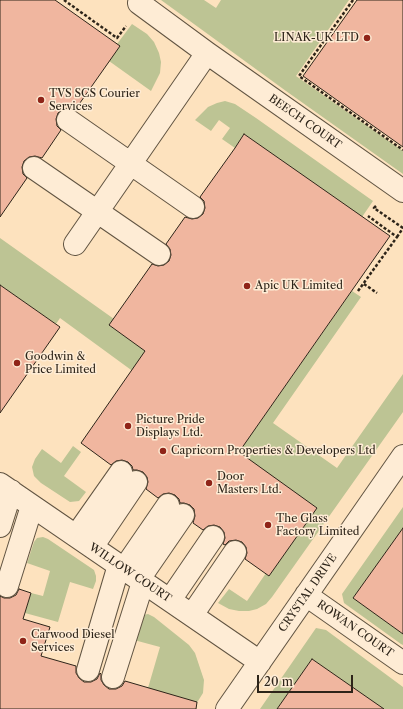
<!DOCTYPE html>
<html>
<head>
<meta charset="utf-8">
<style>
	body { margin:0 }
	#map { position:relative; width:403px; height:709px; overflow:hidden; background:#fde2be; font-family:"Libre Caslon Text",serif }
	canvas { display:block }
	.scale { position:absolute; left:257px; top:675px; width:96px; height:18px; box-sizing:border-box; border:2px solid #2d2419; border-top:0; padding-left:5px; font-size:12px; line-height:14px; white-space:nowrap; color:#2d2419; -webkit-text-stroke:3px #feecd5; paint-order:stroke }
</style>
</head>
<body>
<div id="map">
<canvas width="403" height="709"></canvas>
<div class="scale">20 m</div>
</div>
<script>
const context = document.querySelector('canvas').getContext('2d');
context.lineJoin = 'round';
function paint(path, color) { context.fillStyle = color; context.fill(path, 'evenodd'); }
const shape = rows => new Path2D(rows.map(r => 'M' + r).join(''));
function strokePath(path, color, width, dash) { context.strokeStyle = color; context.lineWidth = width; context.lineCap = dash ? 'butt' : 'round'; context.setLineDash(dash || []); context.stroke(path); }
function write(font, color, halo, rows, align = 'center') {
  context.font = font + ' "Libre Caslon Text",serif'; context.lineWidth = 3; context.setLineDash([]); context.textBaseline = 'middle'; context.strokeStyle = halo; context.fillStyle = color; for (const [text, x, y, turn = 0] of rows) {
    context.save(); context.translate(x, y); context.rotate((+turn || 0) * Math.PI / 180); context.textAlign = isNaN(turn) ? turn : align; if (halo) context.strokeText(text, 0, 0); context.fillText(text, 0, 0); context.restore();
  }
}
paint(shape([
	[161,0,204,0,216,8,221,0,349,0,296,76,403,151,403,174,286,91],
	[132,24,147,34,154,42,159,53,161,62,160,73,151,91,109,61,120,46,117,44],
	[225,101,235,104,256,118,373,201,362,217,244,134,235,148,222,139,230,128,219,120,211,131,195,120,208,107,217,103],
	[0,238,114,319,110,326,256,428,352,291,361,297,273,423,337,468,403,374,403,412,272,597,266,604,257,609,249,611,239,611,229,609,218,603,229,589,247,601,266,573,269,576,317,508,135,380,138,375,60,318,56,324,0,285],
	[73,446,81,452,64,476,86,492,79,501,70,502,41,483,34,476,32,467,35,459,42,449,61,463],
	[403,507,403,528,353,598,403,634,403,645,401,644,344,603,342,594],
	[43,537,48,539,94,570,96,576,96,581,93,589,70,582,58,622,25,613,31,593,43,596,50,571,27,563,34,542,37,538],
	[148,614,154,617,189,645,195,653,204,680,203,693,193,709,148,688,160,647,134,640,143,615],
	[316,628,326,630,403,687,403,709,383,709,312,659,277,709,260,709]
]), '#bdc494');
const building = shape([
	[0,0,55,0,120,46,75,110,69,108,63,109,58,113,56,119,57,126,61,130,42,158,35,156,29,157,24,161,22,167,23,174,27,178,0,217,0,0],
	[357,0,403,0,403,147,303,76,357,0],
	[244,134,390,236,239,452,317,508,269,576,245,559,247,553,246,547,242,542,236,540,229,541,225,545,223,544,225,538,224,532,220,527,214,525,208,526,203,530,193,523,195,516,194,509,190,505,184,503,180,503,179,499,175,495,169,493,163,494,158,498,146,489,148,482,147,477,143,472,137,470,133,470,132,466,128,462,122,460,116,461,111,465,81,443,145,351,109,325,152,264,158,266,164,265,169,261,171,255,170,249,166,244,185,217,192,219,198,218,203,214,205,208,204,201,200,197,235,148,244,134],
	[0,285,60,327,0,413,0,285],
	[403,528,403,634,353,598,403,528],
	[19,589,31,593,23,619,50,627,41,656,76,666,76,673,79,678,84,682,91,682,97,679,100,673,101,674,101,680,104,685,109,689,116,689,122,686,125,681,197,702,196,709,0,709,0,596,4,598,10,598,16,595,19,589],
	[312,659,384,709,277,709,312,659]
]);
paint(building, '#f0b69f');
strokePath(building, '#2d2419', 1);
const minor = shape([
	[139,3,207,53,403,191],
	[68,120,193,207],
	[34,168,159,254],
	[75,244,207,53],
	[0,484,260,662],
	[0,526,11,491],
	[76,536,121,472],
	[92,547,136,482],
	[124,569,168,505],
	[139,579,183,515],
	[7,586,32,506],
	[306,595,403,663],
	[170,600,213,537],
	[192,615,235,552],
	[88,670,119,565],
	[113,677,143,582],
	[227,709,403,456]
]);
strokePath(minor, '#615442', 24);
strokePath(shape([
	[64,0,117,38,126,26],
	[353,0,299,76,403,150],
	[376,206,374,208,403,228],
	[397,237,403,228],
	[364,284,377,293],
	[358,291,397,237,368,216]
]), '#2d2419', 2.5, [3, 2]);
strokePath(minor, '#feecd5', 22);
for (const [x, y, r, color] of [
	[367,38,4,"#8f2418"],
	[41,100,4,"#8f2418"],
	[247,286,4,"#8f2418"],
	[17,363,4,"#8f2418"],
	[128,426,4,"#8f2418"],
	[163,451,4,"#8f2418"],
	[209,483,4,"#8f2418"],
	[268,525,4,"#8f2418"],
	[23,641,4,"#8f2418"]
]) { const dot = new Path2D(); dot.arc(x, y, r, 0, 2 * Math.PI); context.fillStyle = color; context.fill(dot); strokePath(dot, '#feecd5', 1.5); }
write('11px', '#2d2419', '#feecd5', [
	["LINAK-UK LTD",359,38,"right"],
	["TVS SCS Courier",49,94],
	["Services",49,107],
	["Apic UK Limited",255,286],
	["Goodwin &",25,357],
	["Price Limited",25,370],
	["Picture Pride",136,420],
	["Displays Ltd.",136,433],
	["Capricorn Properties & Developers Ltd",171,451],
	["Door",217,477],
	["Masters Ltd.",217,490],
	["The Glass",276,519],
	["Factory Limited",276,532],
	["Carwood Diesel",31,635],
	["Services",31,648]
], 'left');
write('11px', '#2d2419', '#feecd5', [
	["BEECH COURT",305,122,35],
	["WILLOW COURT",130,573,34],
	["CRYSTAL DRIVE",308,593,-55],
	["ROWAN COURT",355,629,35]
]);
</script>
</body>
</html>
